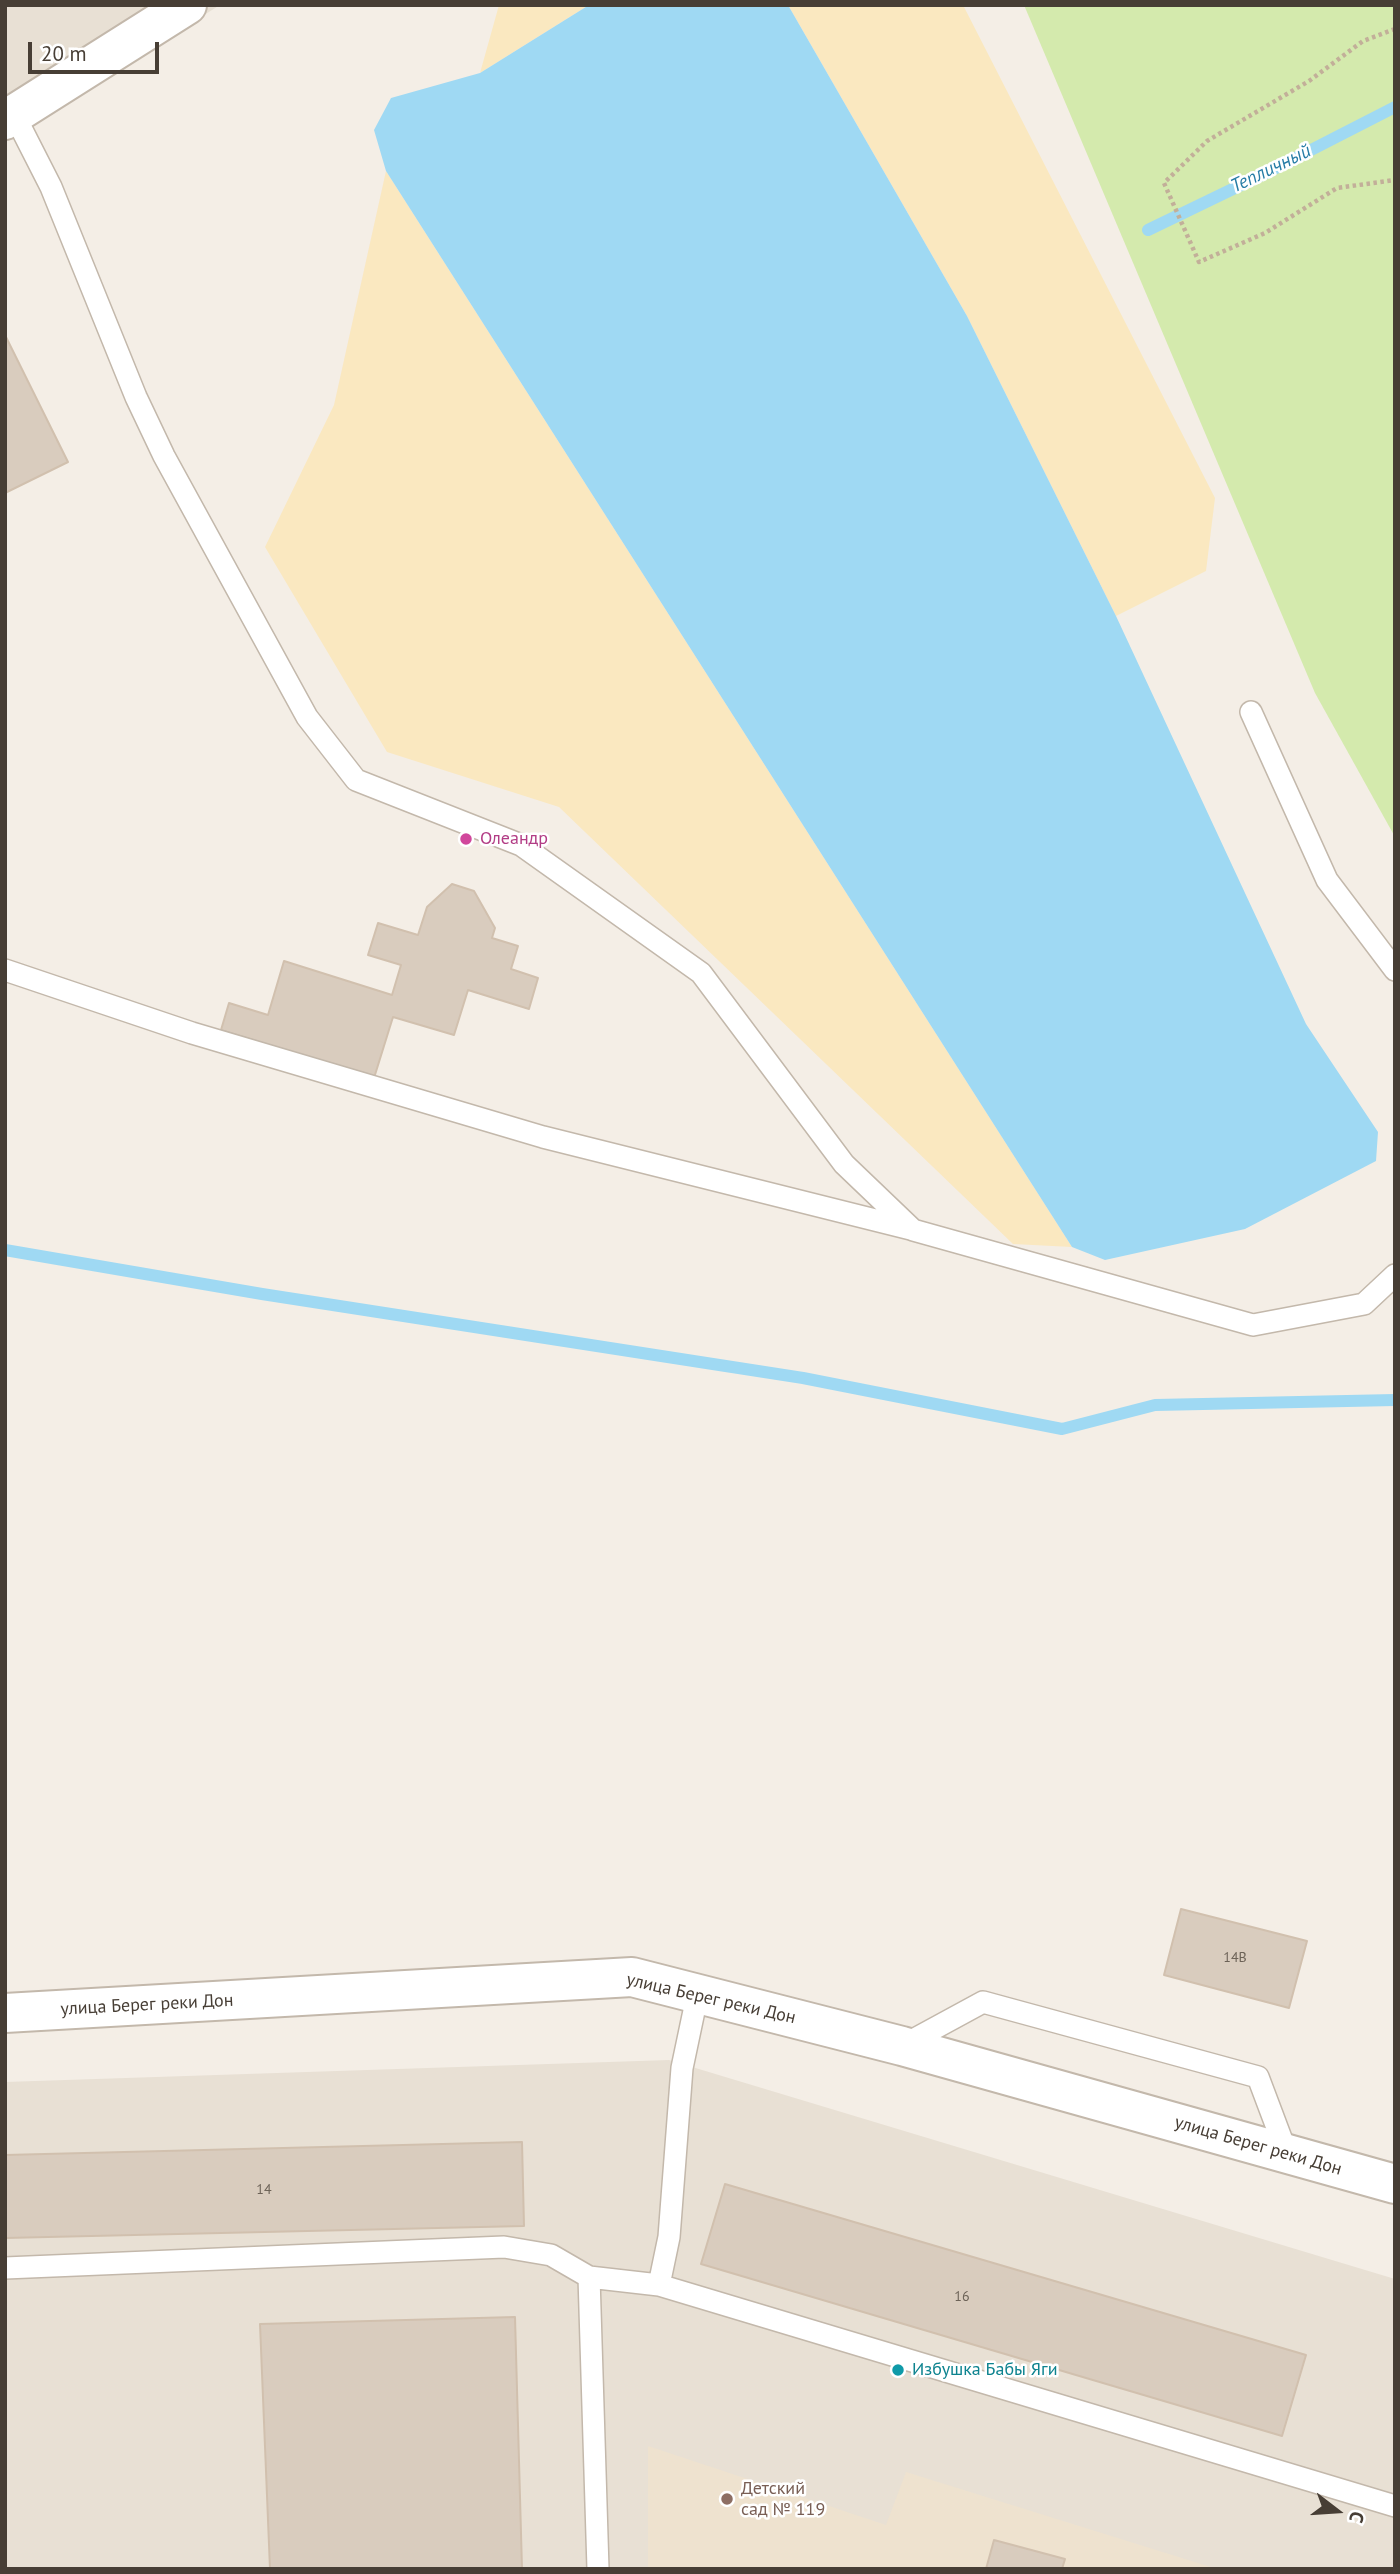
<!DOCTYPE html>
<html>
<head>
<meta charset="utf-8">
<style>
	body { margin:0 }
	#map { position:relative; width:1400px; height:2574px; overflow:hidden; background:#f4eee6; font-family:"PT Sans",sans-serif }
	canvas { display:block }
	.frame { position:absolute; inset:0; border:7px solid #473e35; pointer-events:none }
	.north { position:absolute; left:1302px; top:2476px; width:70px; height:70px; -webkit-text-stroke:5px #fff; paint-order:stroke; rotate:107deg; font-size:19px; font-weight:700; line-height:28px; text-align:center; color:#473e35 }
	.north::after { content:''; display:block; margin:auto; width:24px; height:32px; background:#473e35; clip-path:polygon(50% 0,100% 100%,50% 72%,0 100%) }
	.scale { position:absolute; left:28px; top:42px; width:131px; height:32px; box-sizing:border-box; border:4px solid #473e35; border-top:0; padding-left:9px; font-size:21px; line-height:24px; white-space:nowrap; color:#473e35; -webkit-text-stroke:5px #fff; paint-order:stroke }
</style>
</head>
<body>
<div id="map">
<canvas width="1400" height="2574"></canvas>
<div class="frame"></div>
<div class="north">С</div>
<div class="scale">20 m</div>
</div>
<script>
const context = document.querySelector('canvas').getContext('2d');
context.lineJoin = 'round';
function paint(path, color) { context.fillStyle = color; context.fill(path, 'evenodd'); }
const shape = rows => new Path2D(rows.map(r => 'M' + r).join(''));
function strokePath(path, color, width, dash) { context.strokeStyle = color; context.lineWidth = width; context.lineCap = dash ? 'butt' : 'round'; context.setLineDash(dash || []); context.stroke(path); }
function write(font, color, halo, rows, align = 'center') {
  context.font = font + ' "PT Sans",sans-serif'; context.lineWidth = 5; context.setLineDash([]); context.textBaseline = 'middle'; context.strokeStyle = halo; context.fillStyle = color; for (const [text, x, y, turn = 0] of rows) {
    context.save(); context.translate(x, y); context.rotate((+turn || 0) * Math.PI / 180); context.textAlign = isNaN(turn) ? turn : align; if (halo) context.strokeText(text, 0, 0); context.fillText(text, 0, 0); context.restore();
  }
}
paint(shape([
	[5,5,220,5,5,140],
	[669,2060,1395,2279,1395,2569,5,2569,5,2082]
]), '#e8e0d4');
paint(shape([
	[648,2446,886,2525,906,2472,1217,2569,648,2569]
]), '#eee2cf');
paint(shape([
	[1024,5,1395,5,1395,837,1315,693]
]), '#d4eaad');
paint(shape([
	[499,5,589,5,480,73],
	[788,5,963,5,1215,498,1206,571,1116,616,967,316],
	[386,171,1072,1247,1013,1244,559,807,387,752,265,547,334,405]
]), '#fae8c0');
paint(shape([
	[589,5,788,5,967,316,1116,616,1306,1024,1378,1132,1376,1161,1245,1229,1105,1260,1072,1247,386,171,374,130,391,98,480,73]
]), '#9fd9f3');
strokePath(shape([
	[1148,230,1270,171,1395,107],
	[5,1250,262,1294,803,1378,1062,1429,1155,1405,1395,1400]
]), '#9fd9f3', 12);
const building = shape([
	[5,335,68,462,5,493,5,335],
	[452,884,474,891,495,928,492,938,518,946,511,969,538,978,529,1009,468,990,454,1035,393,1017,374,1078,221,1030,229,1003,268,1015,284,961,392,995,401,965,368,955,378,923,418,935,427,907,452,884],
	[1181,1909,1307,1941,1289,2008,1164,1975,1181,1909],
	[522,2142,524,2226,5,2238,5,2155,522,2142],
	[725,2184,1306,2355,1282,2436,701,2264,725,2184],
	[515,2317,522,2569,270,2569,260,2324,515,2317],
	[994,2540,1065,2559,1062,2569,986,2569,994,2540]
]);
paint(building, '#d9ccbe');
strokePath(building, '#d1c0ae', 2);
const service = shape([
	[12,116,22,130,51,187,136,397,164,456,307,717,356,780,521,845,701,973,844,1164,913,1230,1253,1325,1364,1304,1395,1275],
	[1251,712,1327,880,1395,970],
	[5,970,192,1033,543,1137,911,1229],
	[902,2046,983,2002,1258,2077,1287,2154],
	[5,2268,504,2247,551,2255,589,2277,659,2285,1395,2506],
	[589,2277,598,2569],
	[659,2285,669,2237,682,2068,698,1992]
]);
const minor = shape([
	[5,120,187,5],
	[5,2013,632,1977,902,2046,1395,2184]
]);
strokePath(service, '#c3b8ab', 24);
strokePath(minor, '#c3b8ab', 42);
strokePath(shape([
	[1395,29,1363,41,1309,81,1207,141,1164,183,1199,262,1265,233,1337,188,1395,180]
]), '#c2af99', 4.5, [3.5, 3.5]);
strokePath(service, '#fff', 21);
strokePath(minor, '#fff', 38);
for (const [x, y, r, color] of [
	[466,839,7,"#d1479c"],
	[898,2370,7,"#0f9aa8"],
	[727,2499,7,"#8d6e63"]
]) { const dot = new Path2D(); dot.arc(x, y, r, 0, 2 * Math.PI); context.fillStyle = color; context.fill(dot); strokePath(dot, '#fff', 2.5); }
write('14px', '#6c6257', null, [
	["14В",1235,1958],
	["14",264,2190],
	["16",962,2297]
]);
write('18px', '#b23c85', '#fff', [
	["Олеандр",480,839]
], 'left');
write('18px', '#473e35', '#fff', [
	["улица Берег реки Дон",711,1999,13],
	["улица Берег реки Дон",147,2005,-3],
	["улица Берег реки Дон",1258,2146,16]
]);
write('18px', '#0d838f', '#fff', [
	["Избушка Бабы Яги",912,2370]
], 'left');
write('18px', '#785e54', '#fff', [
	["Детский",741,2489],
	["сад № 119",741,2510]
], 'left');
write('italic 19px', '#277da6', '#fff', [
	["Тепличный",1271,169,-26]
]);
</script>
</body>
</html>
